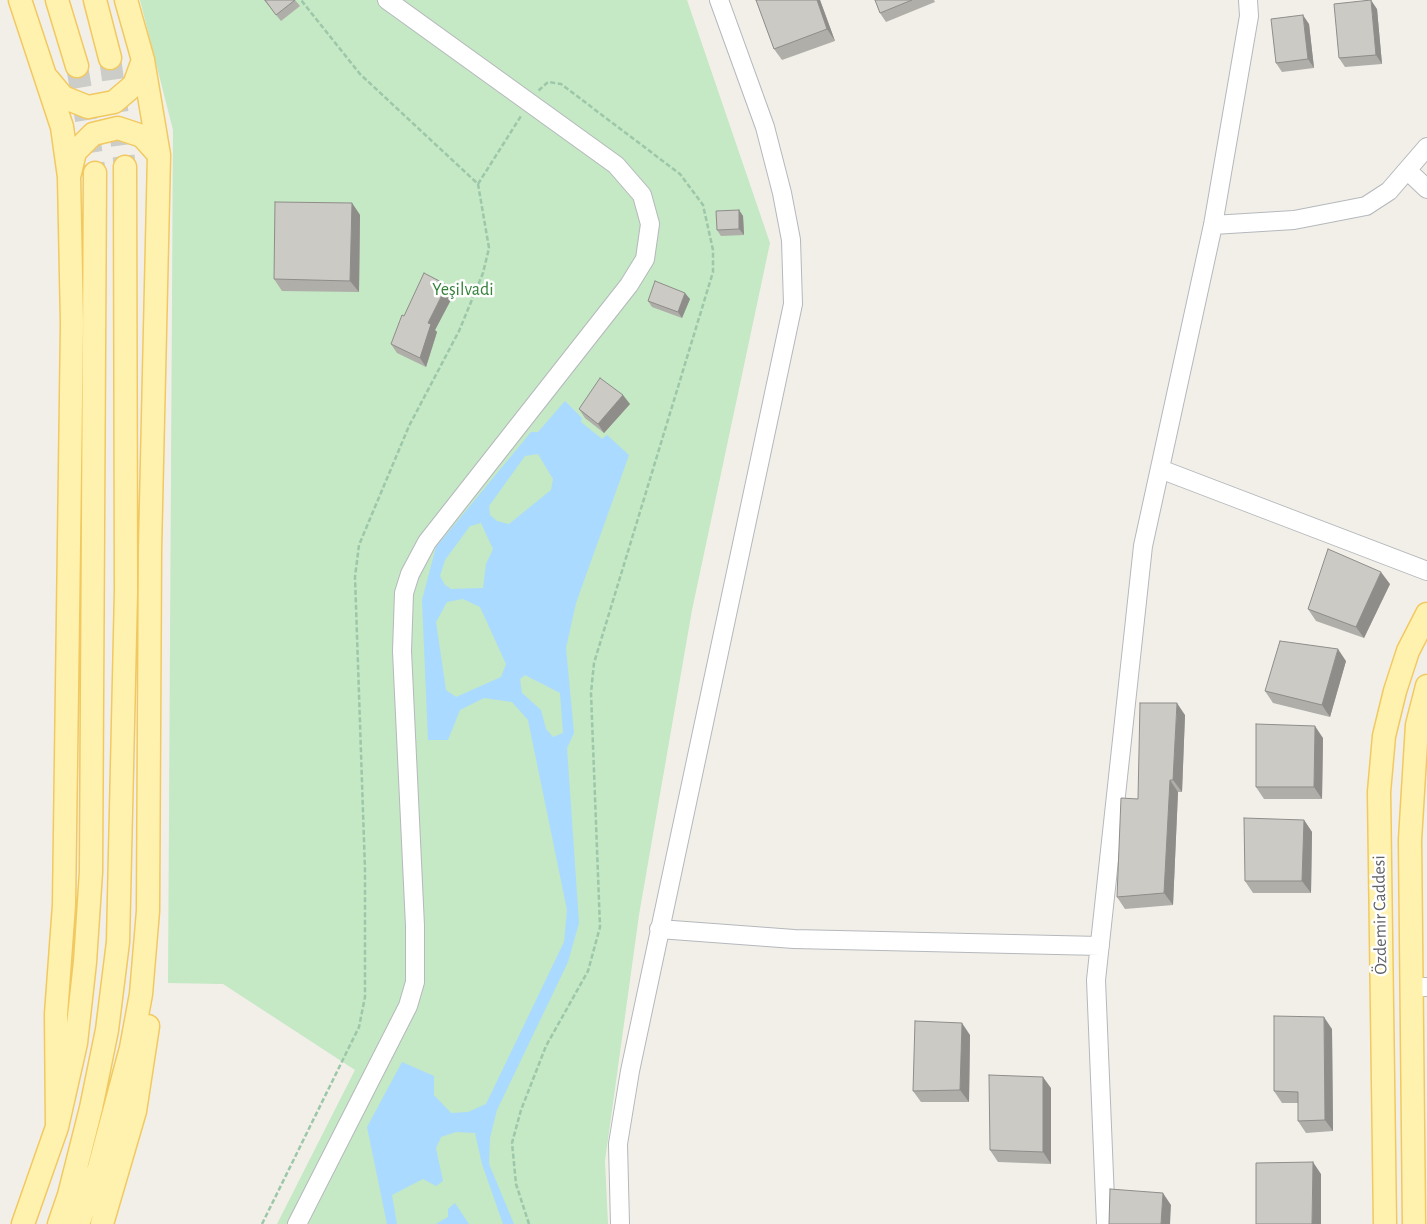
<!DOCTYPE html>
<html>
<head>
<meta charset="utf-8">
<style>
	body { margin:0 }
	canvas { display:block; background:#f1efe8 }
</style>
</head>
<body>
<canvas width="1427" height="1224"></canvas>
<script>
const context = document.querySelector('canvas').getContext('2d');
context.lineJoin = 'round';
function paint(path, color) { context.fillStyle = color; context.fill(path, 'evenodd'); }
const shape = rows => new Path2D(rows.map(r => 'M' + r).join(''));
function strokePath(path, color, width, dash) { context.strokeStyle = color; context.lineWidth = width; context.lineCap = dash ? 'butt' : 'round'; context.setLineDash(dash || []); context.stroke(path); }
function write(font, color, halo, rows, align = 'center') {
  context.font = font + ' "Alegreya Sans",sans-serif'; context.lineWidth = 5; context.setLineDash([]); context.textBaseline = 'middle'; context.strokeStyle = halo; context.fillStyle = color; for (const [text, x, y, turn = 0] of rows) {
    context.save(); context.translate(x, y); context.rotate((+turn || 0) * Math.PI / 180); context.textAlign = isNaN(turn) ? turn : align; if (halo) context.strokeText(text, 0, 0); context.fillText(text, 0, 0); context.restore();
  }
}
paint(shape([
	[140,0,687,0,770,243,692,610,639,915,605,1161,608,1224,277,1224,355,1070,223,984,168,983,173,130]
]), '#c5e8c5');
paint(shape([
	[565,401,582,418,581,422,602,439,607,435,629,455,576,603,566,648,574,733,567,748,579,923,568,962,497,1110,490,1138,489,1164,514,1224,503,1224,482,1164,475,1133,456,1132,441,1137,436,1148,443,1181,436,1186,423,1179,392,1195,397,1224,387,1224,367,1127,402,1062,434,1076,434,1095,451,1113,468,1112,486,1104,564,942,567,910,528,720,512,702,484,698,460,710,448,740,428,740,422,600,436,547,531,432,538,432],
	[538,454,553,479,551,490,509,524,497,521,490,515,489,506,525,456],
	[481,523,493,549,486,564,483,588,451,589,445,585,440,576,445,560,470,526],
	[463,599,480,607,506,664,501,677,456,697,446,690,436,622,447,602],
	[525,675,560,693,563,733,553,737,546,729,541,710,522,693,520,679],
	[455,1203,469,1224,436,1224,448,1217,448,1209]
]), '#aadaff');
strokePath(shape([
	[110,58,125,167],
	[77,66,95,173]
]), '#ccccc8', 22, [22, 11]);
const minor = shape([
	[1408,171,1427,189],
	[1213,225,1294,220,1366,206,1389,191,1427,147],
	[1160,469,1427,571],
	[659,929,794,939,1100,946],
	[1411,987,1427,987],
	[297,1224,408,1006,415,982,415,926,402,651,404,593,410,574,427,542,629,285,645,259,650,224,642,195,616,165,387,0],
	[620,1224,618,1144,630,1071,793,304,791,240,782,193,765,127,719,0],
	[1106,1224,1096,980,1143,546,1213,225,1249,16,1248,0]
]);
const major = shape([
	[20,0,62,127,69,177,72,324,64,905,56,1014,57,1127],
	[57,0,77,66],
	[95,0,110,58],
	[48,79,63,97,88,107,114,102,134,85,143,60],
	[70,173,75,152,93,134,118,128,142,136,159,155],
	[23,1224,57,1127,76,1043,85,962,91,872,95,173],
	[59,1224,69,1195,91,1108,107,1030,118,942,126,591,125,167],
	[78,1224,99,1168,131,1048,141,994,148,911,150,549,159,155,143,60,126,0],
	[102,1224,135,1111,148,1026],
	[1385,1224,1379,792,1384,736,1395,691,1408,651,1427,614],
	[1414,1224,1410,840,1417,725,1427,686]
]);
strokePath(minor, '#b5b8bc', 20);
strokePath(major, '#f2c960', 25);
strokePath(shape([
	[478,184,521,116],
	[262,1224,359,1027,365,997,365,870,355,577,359,545,409,426,459,331,483,273,489,248,478,184,360,74,301,0],
	[529,1224,516,1184,512,1143,521,1110,546,1046,588,971,600,927,591,693,594,663,713,272,713,250,703,205,680,174,561,84,548,82,538,91]
]), '#9cc7a9', 2.5, [5, 2.5]);
strokePath(minor, '#fff', 18);
strokePath(major, '#fff2af', 22);
paint(shape([
	[264,0,295,0,300,6,281,21],
	[756,0,820,0,835,41,782,60,774,49],
	[875,0,934,0,935,2,886,22,880,13],
	[1377,9,1382,64,1345,67,1339,58],
	[1309,24,1314,68,1282,72,1276,63],
	[352,203,360,215,359,292,282,291,274,279],
	[739,210,743,216,744,235,721,236,717,230],
	[454,294,435,330,437,332,426,367,397,353,391,344,404,316],
	[690,299,682,318,652,307,648,301],
	[630,404,604,433,585,418,579,409],
	[1390,584,1364,638,1316,621,1308,609],
	[1346,661,1330,717,1273,703,1265,691],
	[1185,715,1182,792,1178,792,1173,905,1125,909,1117,897,1138,799],
	[1323,738,1322,799,1264,799,1256,787],
	[1304,820,1312,832,1311,893,1253,893,1245,881],
	[1332,1029,1333,1131,1306,1133,1298,1121,1298,1103,1282,1103,1274,1091],
	[970,1035,969,1102,921,1102,913,1091],
	[1051,1088,1051,1164,998,1162,990,1150]
]), '#afaea9');
paint(shape([
	[817,0,820,0,835,41,827,29],
	[1371,0,1377,9,1382,64,1376,55],
	[1303,15,1309,24,1314,68,1308,59],
	[352,203,360,215,359,292,350,281],
	[739,210,743,216,744,235,739,229],
	[447,285,454,294,435,330,437,332,426,367,420,358,428,323],
	[685,293,690,299,682,318,678,312],
	[623,395,630,404,604,433,598,424],
	[1381,572,1390,584,1364,638,1356,627],
	[1338,649,1346,661,1330,717,1322,705],
	[1177,703,1185,715,1182,792,1173,780],
	[1315,726,1323,738,1322,799,1314,787],
	[1170,780,1178,792,1173,905,1164,893],
	[1304,820,1312,832,1311,893,1302,881],
	[1324,1017,1332,1029,1333,1131,1325,1120],
	[962,1023,970,1035,969,1102,960,1090],
	[1043,1077,1051,1088,1051,1164,1043,1152],
	[1313,1162,1321,1174,1321,1224,1312,1224],
	[1163,1193,1171,1205,1170,1224,1161,1224]
]), '#8f8d8a');
const building = shape([
	[265,0,295,0,276,15,265,0],
	[756,0,817,0,827,29,774,49,756,0],
	[875,0,912,0,880,13,875,0],
	[1371,0,1376,55,1339,58,1334,4,1371,0],
	[1303,15,1308,59,1276,63,1271,19,1303,15],
	[275,202,352,203,350,281,274,279,275,202],
	[739,210,739,229,717,230,716,211,739,210],
	[424,273,447,285,428,323,431,324,420,358,391,344,402,315,404,316,424,273],
	[655,281,685,293,678,312,648,301,655,281],
	[600,378,623,395,598,424,579,409,600,378],
	[1328,549,1381,572,1356,627,1308,609,1328,549],
	[1280,641,1338,649,1322,705,1265,691,1280,641],
	[1140,703,1177,703,1173,780,1170,780,1164,893,1117,897,1121,798,1138,799,1140,703],
	[1256,724,1315,726,1314,787,1256,787,1256,724],
	[1244,818,1304,820,1302,881,1245,881,1244,818],
	[1274,1016,1324,1017,1325,1120,1298,1121,1298,1092,1274,1091,1274,1016],
	[915,1021,962,1023,960,1090,913,1091,915,1021],
	[989,1075,1043,1077,1043,1152,990,1150,989,1075],
	[1313,1162,1312,1224,1256,1224,1256,1163,1313,1162],
	[1110,1189,1163,1193,1161,1224,1109,1224,1110,1189]
]);
paint(building, '#cccac5');
strokePath(building, '#8f8d8a', 1);
write('18px', '#348238', '#fff', [
	["Yeşilvadi",463,290]
]);
write('18px', '#5f6368', '#fff', [
	["Özdemir Caddesi",1380,915,-91]
]);
</script>
</body>
</html>
